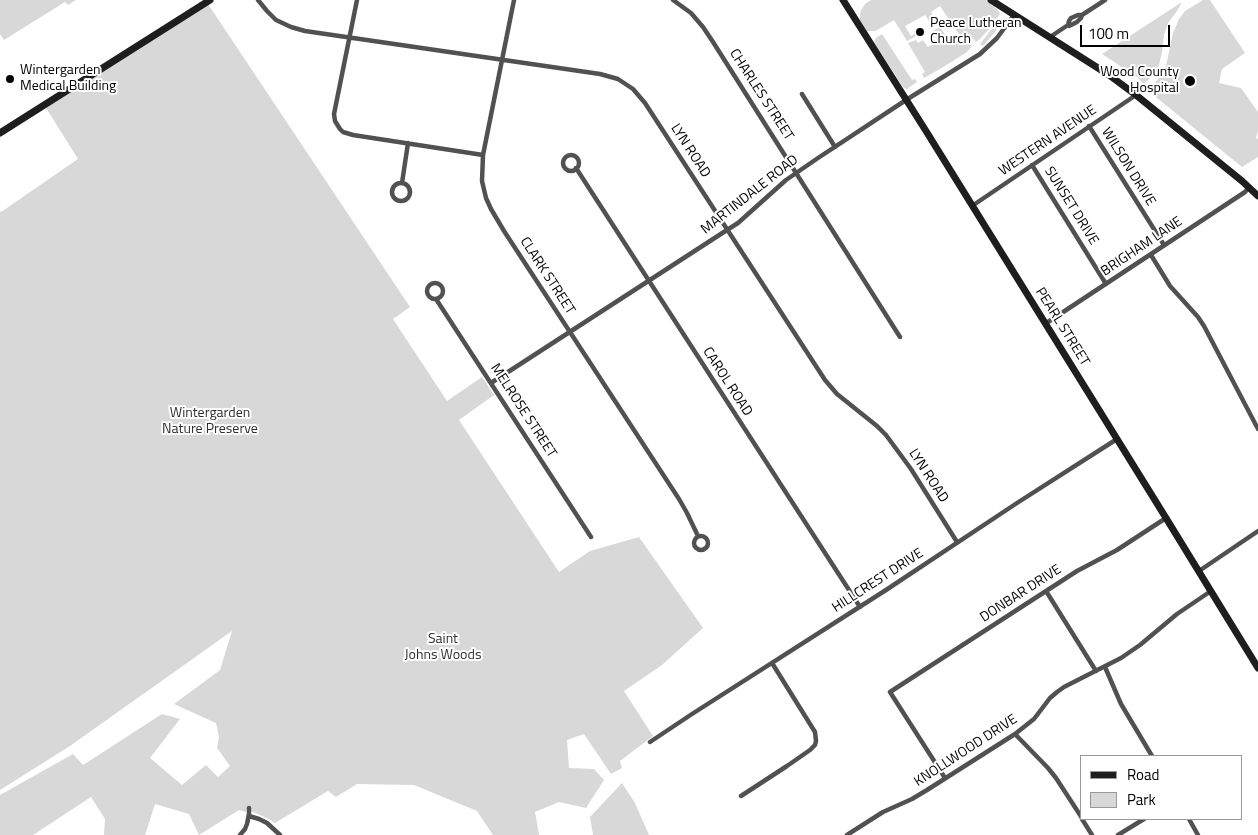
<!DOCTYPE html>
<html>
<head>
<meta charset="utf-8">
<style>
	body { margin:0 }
	#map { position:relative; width:1258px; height:835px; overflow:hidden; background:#fff; font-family:"Titillium Web",sans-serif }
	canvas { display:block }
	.legend { position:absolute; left:1080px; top:755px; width:162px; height:65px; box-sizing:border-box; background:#fff; border:1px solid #999; margin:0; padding:6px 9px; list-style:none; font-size:15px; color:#000 }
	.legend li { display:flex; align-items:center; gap:10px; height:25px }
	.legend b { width:25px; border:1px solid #999 }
	.scale { position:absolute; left:1080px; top:25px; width:90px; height:22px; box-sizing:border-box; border:2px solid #000; border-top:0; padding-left:6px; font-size:15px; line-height:18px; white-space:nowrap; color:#000; -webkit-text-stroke:4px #fff; paint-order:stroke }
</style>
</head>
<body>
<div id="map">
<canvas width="1258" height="835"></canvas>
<ul class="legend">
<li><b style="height:6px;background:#1e1e1e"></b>Road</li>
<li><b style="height:14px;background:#d8d8d8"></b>Park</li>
</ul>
<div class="scale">100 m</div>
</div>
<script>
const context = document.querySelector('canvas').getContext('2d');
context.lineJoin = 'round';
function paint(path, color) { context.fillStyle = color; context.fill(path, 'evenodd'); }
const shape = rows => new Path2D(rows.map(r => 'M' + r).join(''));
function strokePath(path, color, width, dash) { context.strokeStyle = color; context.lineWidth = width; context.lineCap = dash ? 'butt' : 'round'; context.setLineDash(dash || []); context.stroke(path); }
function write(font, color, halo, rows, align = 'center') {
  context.font = font + ' "Titillium Web",sans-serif'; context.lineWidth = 4; context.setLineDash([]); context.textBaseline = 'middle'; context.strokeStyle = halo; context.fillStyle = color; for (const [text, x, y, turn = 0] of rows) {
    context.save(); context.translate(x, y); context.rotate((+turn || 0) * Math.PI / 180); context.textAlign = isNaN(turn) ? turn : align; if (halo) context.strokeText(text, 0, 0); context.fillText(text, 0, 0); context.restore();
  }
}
paint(shape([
	[0,0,76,0,68,5,65,2,4,40,0,34],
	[871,0,986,0,998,10,1000,14,991,27,980,39,976,42,974,39,960,35,956,30,940,6,931,12,938,24,931,28,929,25,931,24,925,15,905,26,911,36,917,32,918,35,907,41,894,20,879,29,875,31,867,31,860,20,860,14,861,10,865,4],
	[1203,0,1210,0,1245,53,1222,69,1219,83,1241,88,1258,112,1258,130,1256,138,1258,139,1258,157,1242,167,1157,98,1149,89,1160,77,1166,66,1173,33,1179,19,1185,11],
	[1182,2,1177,11,1168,23,1164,35,1162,52,1159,65,1153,75,1144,84,1137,77,1102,54],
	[208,4,410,307,393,319,447,401,482,377,494,395,459,420,559,572,590,551,639,537,703,628,662,665,624,691,653,736,620,761,622,768,611,774,584,734,567,740,569,768,594,769,604,780,586,808,559,802,535,812,539,835,493,835,477,811,414,785,357,784,336,797,328,791,275,823,269,819,246,809,246,812,239,810,199,835,189,814,155,804,145,835,104,835,105,819,91,797,33,835,0,835,0,795,73,754,83,765,162,714,180,719,150,758,182,785,206,765,218,777,230,766,217,748,219,737,216,723,174,704,220,670,232,631,70,746,0,790,0,211,1,212,78,159,46,108],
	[1000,18,1000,24,995,32,983,46,980,44],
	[940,27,946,36,949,35,952,36,957,41,967,43,972,46,967,52,940,69,924,78,922,74,925,72,908,43,916,40,918,43,923,40,928,47,939,40,933,31],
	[882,34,912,80,915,79,917,82,908,88,908,90,903,87,874,42,876,38],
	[622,783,635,803,649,835,593,835,590,817]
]), '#d8d8d8');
strokePath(shape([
	[258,0,267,11,276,20,291,27,305,31,600,74,618,79,633,89,645,103,825,380,837,394,877,426,886,435,911,469,957,542],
	[357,0,334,114,335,121,340,129,343,132,353,135,483,155],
	[514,0,483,155,482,181,486,198,491,209,504,231,679,499,687,513,698,536],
	[673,0,691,13,703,27,713,42,900,337],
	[1082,15,1105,0],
	[1050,37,1068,25,1069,26,1077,22,1081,18,1082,15,1078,15,1071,18,1069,21,1068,25],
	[802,94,835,147],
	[1089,126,1164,245],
	'563 163a8 8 0 1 1 16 0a8 8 0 1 1-16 0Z',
	[1032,165,1106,284],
	[576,168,860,607],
	[402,183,408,143],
	'392 192a9 9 0 1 1 18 0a9 9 0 1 1-18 0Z',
	[972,206,1136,95],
	[1151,255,1170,286,1198,317,1204,326,1258,429],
	'427 291a8 8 0 1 1 16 0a8 8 0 1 1-16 0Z',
	[436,299,591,537],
	[1045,324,1245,192,1249,187],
	[491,383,727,230,738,223,786,180,818,158,906,100,980,54,997,38,1014,15],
	'694 543a7 7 0 1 1 14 0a7 7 0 1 1-14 0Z',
	[1199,571,1258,531],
	[1046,591,1096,671],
	[1105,667,1121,704,1152,756],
	[1015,734,1048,768,1056,778,1082,818],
	[650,742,692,714,886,590,1017,503,1117,439],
	[945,778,890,692,1077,571,1117,550,1166,518],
	[741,796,787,766,810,750,815,745,816,741,815,732,772,663],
	[249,816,259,819,267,823,280,835],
	[1082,819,1092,835],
	[1189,819,1198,835],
	[240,835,245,829,247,824,249,814,249,808],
	[847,835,883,812,912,799,927,790,1015,734,1034,719,1050,698,1057,692,1064,687,1121,658,1140,645,1177,614,1211,591],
	[1118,835,1144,819]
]), '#515151', 4.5);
strokePath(shape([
	[843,0,926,131,1166,518,1258,668],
	[991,0,1109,75,1136,95,1242,181,1258,196],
	[0,133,210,0]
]), '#1e1e1e', 7);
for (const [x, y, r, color] of [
	[920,32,5,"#000"],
	[10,79,5,"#000"],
	[1190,81,6,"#000"]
]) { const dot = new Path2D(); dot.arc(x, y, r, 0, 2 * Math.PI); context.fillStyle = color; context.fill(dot); strokePath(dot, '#fff', 2); }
write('14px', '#000', '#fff', [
	["Peace Lutheran",930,24],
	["Church",930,40],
	["Wintergarden",20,71],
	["Medical Building",20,87],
	["Wood County",1179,73,"right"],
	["Hospital",1179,89,"right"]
], 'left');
write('14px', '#000', '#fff', [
	["CHARLES STREET",761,95,57],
	["WESTERN AVENUE",1048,141,-34],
	["LYN ROAD",690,151,57],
	["WILSON DRIVE",1128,167,58],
	["MARTINDALE ROAD",750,195,-38],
	["SUNSET DRIVE",1071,206,58],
	["BRIGHAM LANE",1142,247,-34],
	["CLARK STREET",547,276,57],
	["PEARL STREET",1062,327,58],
	["CAROL ROAD",727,382,57],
	["MELROSE STREET",523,411,57],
	["LYN ROAD",928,476,57],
	["HILLCREST DRIVE",878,581,-33],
	["DONBAR DRIVE",1021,594,-33],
	["KNOLLWOOD DRIVE",966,751,-33]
]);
write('14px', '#2f2f2f', '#fff', [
	["Wintergarden",210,414],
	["Nature Preserve",210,430],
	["Saint",443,640],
	["Johns Woods",443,656]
]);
</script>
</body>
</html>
